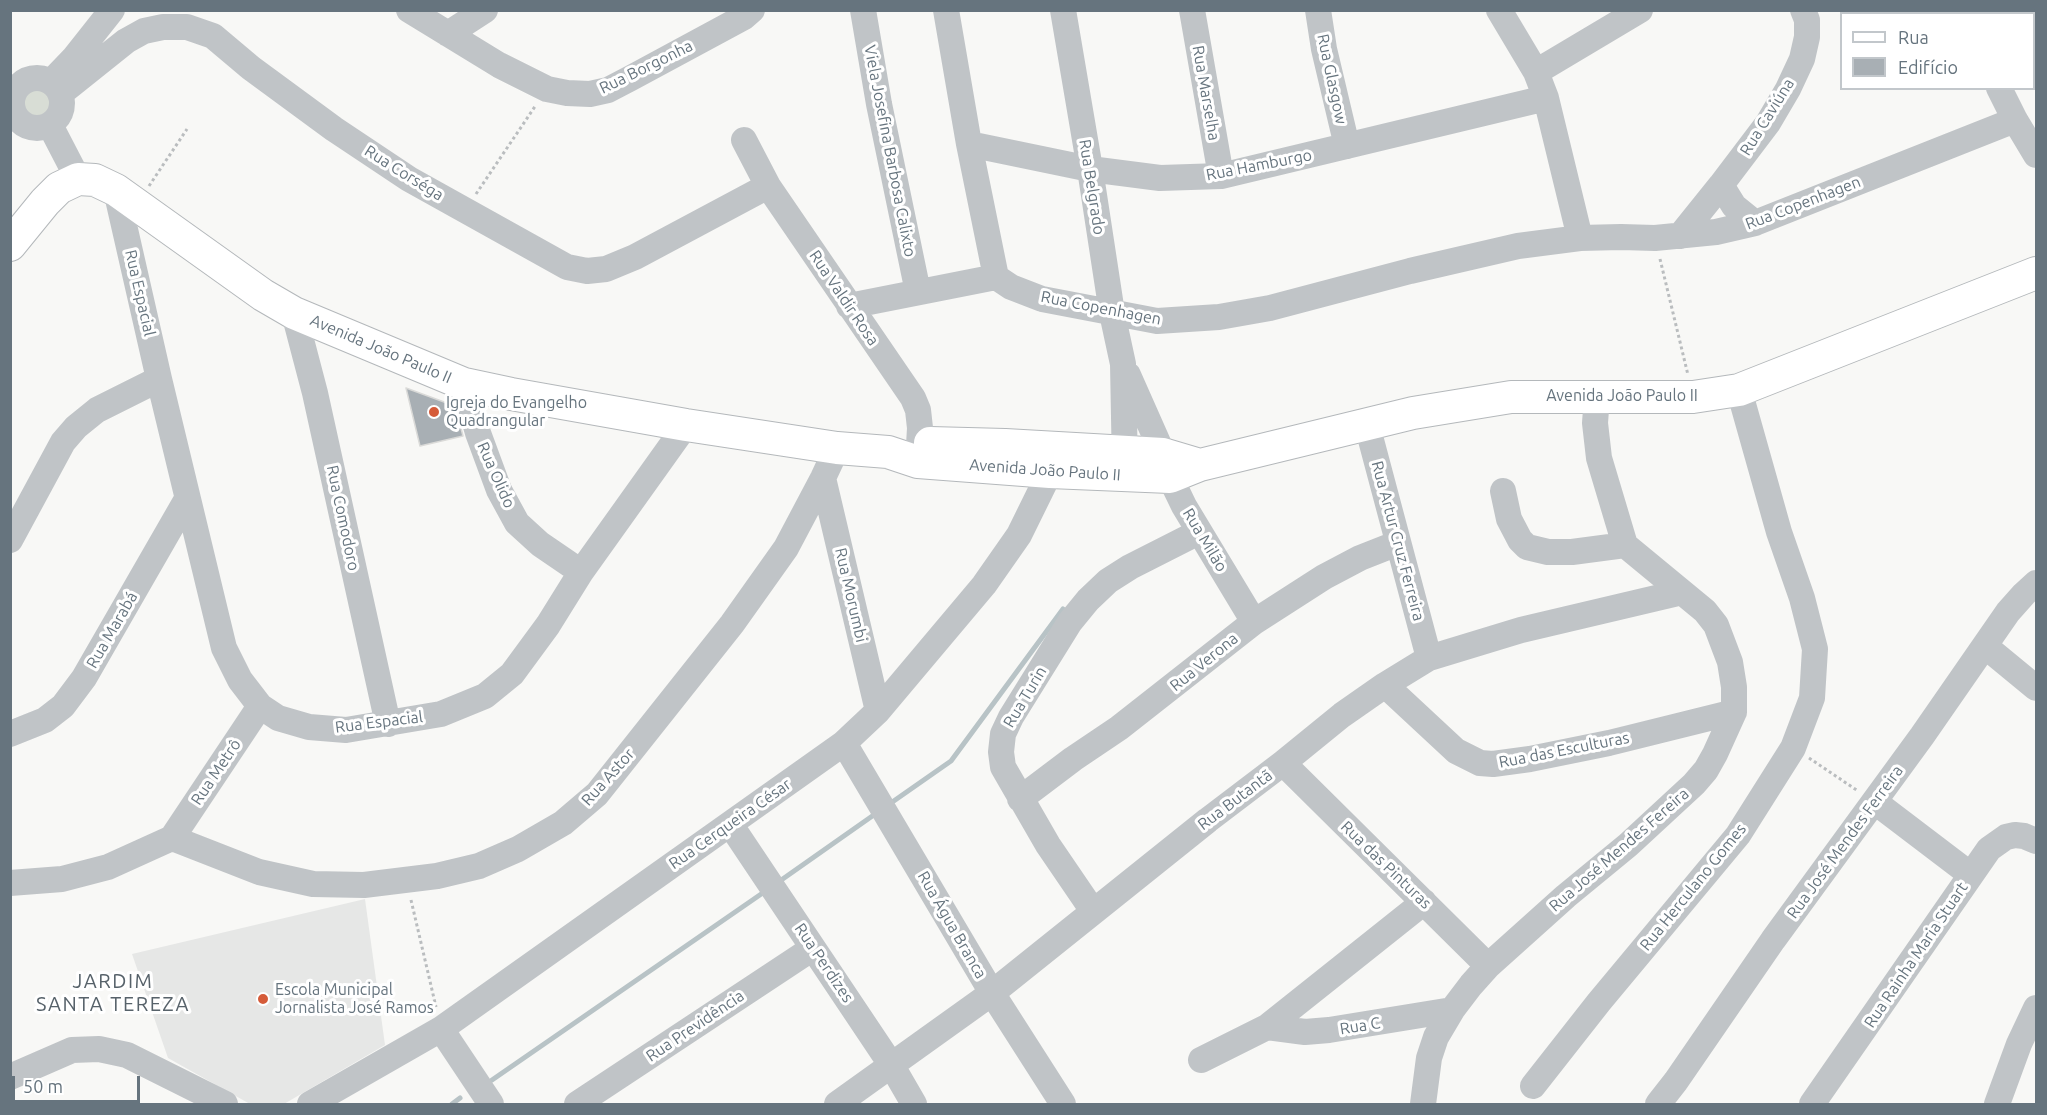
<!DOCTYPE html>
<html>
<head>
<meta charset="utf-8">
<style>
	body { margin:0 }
	#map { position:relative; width:2047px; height:1115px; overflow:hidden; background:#f8f8f6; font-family:Ubuntu,sans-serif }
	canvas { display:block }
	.frame { position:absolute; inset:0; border:12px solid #66747e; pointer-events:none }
	.legend { position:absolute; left:1840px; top:12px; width:195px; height:78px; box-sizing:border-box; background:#fff; border:2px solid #c2c7cb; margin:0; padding:8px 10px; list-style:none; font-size:18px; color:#66747e }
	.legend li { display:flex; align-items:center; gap:12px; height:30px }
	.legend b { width:30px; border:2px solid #c2c7cb }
	.scale { position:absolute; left:12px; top:1076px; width:128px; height:27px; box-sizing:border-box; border:3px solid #66747e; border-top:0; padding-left:8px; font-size:18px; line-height:21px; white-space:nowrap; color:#66747e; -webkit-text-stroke:4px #fff; paint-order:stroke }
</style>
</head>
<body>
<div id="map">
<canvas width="2047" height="1115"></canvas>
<div class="frame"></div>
<ul class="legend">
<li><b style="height:8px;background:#fff"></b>Rua</li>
<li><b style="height:16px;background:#a8afb4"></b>Edifício</li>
</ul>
<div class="scale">50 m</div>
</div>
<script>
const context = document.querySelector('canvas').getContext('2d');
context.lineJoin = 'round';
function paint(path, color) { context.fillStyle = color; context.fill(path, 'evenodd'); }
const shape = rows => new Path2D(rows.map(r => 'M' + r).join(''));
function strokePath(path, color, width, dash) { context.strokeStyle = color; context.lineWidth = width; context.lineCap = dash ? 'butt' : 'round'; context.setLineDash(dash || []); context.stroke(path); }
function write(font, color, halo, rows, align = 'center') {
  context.font = font + ' Ubuntu,sans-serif'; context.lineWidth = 6; context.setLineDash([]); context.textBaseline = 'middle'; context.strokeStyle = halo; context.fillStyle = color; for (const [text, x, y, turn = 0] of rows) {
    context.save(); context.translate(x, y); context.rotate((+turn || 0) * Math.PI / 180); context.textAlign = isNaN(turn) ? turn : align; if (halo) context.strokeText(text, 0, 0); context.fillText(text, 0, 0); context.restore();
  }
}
paint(shape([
	[365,899,385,1045,284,1104,250,1104,168,1058,132,954]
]), '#e6e7e6');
paint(shape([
	[38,78,46,79,62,101,62,108,55,120,42,127,35,128,21,121,16,116,12,103,18,88,23,82]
]), '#d8ddd5');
strokePath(shape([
	[888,805,951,761,1063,609],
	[777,883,878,812],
	[492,1080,767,890],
	[452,1104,460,1098]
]), '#b8c3c6', 5);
const building = shape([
	[406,388,455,406,463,436,420,446,406,388]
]);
paint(building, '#a8afb4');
strokePath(building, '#dadad8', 1.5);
const major = shape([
	[10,245,45,202,59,188,78,179,95,180,116,190,263,295,294,313,464,384,511,394,686,425,837,448,888,452,918,462,1050,472,1170,477,1200,465,1413,413,1511,397,1693,397,1739,390,2036,273],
	[930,443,1005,445,1163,454,1200,465]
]);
strokePath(major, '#b4b8bb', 34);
strokePath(shape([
	[149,186,187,129],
	[476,194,536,105],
	[1660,259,1688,375],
	[1809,758,1858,791],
	[411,900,436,1007]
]), '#babdbf', 3, [3, 3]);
strokePath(shape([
	[409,10,499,65,547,89,567,93,590,94,608,90,631,78,744,17,752,10],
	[863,10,879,104,918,292],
	[946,10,969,144,996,277,1011,287,1042,299,1157,321,1219,317,1270,308,1410,271,1518,246,1580,238,1621,237,1655,238,1716,232,1755,223,2015,120],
	[1063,10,1090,169,1112,313,1123,364,1125,470],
	[1192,10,1221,176],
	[1318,10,1324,49,1347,146],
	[1499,10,1536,72,1546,98,1580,238],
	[1961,10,1962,14],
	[448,34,485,10],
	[1536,72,1640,10],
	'12 103a25 25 0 1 1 50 0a25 25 0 1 1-50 0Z',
	[51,82,74,58,112,10],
	[1999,88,2015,120,2036,155],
	[61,93,126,41,144,31,163,27,187,27,213,36,251,68,334,129,409,179,567,267,587,271,606,269,635,257,768,186],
	[50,125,78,179],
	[744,140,768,186,913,398,918,410,920,428,918,462],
	[969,144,1090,169,1160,178,1221,176,1546,98],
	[1721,185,1734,206,1755,223],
	[116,190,159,379,224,648,240,680,260,706,278,718,309,727,346,730,441,714,485,696,512,674,548,625,581,572,686,425],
	[1680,236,1721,185,1768,123,1788,89,1802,59,1807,37,1807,20,1803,10],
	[849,306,996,277],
	[294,313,315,393,388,724],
	[1128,375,1163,454,1170,477,1184,506,1254,622],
	[464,384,478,433,499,490,517,523,540,544,581,572],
	[1367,425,1429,658],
	[823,478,878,711],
	[1503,491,1509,519,1520,540,1527,547,1548,552,1572,552,1625,545],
	[10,540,63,442,76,427,97,410,159,379],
	[1985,646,2036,688],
	[1385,685,1456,751,1480,763,1493,764,1530,759,1609,743,1734,712],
	[10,734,45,720,63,706,84,678,187,499],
	[844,743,992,993,1063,1104],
	[1283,763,1488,966],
	[1020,799,1073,759,1119,728,1254,622,1324,577,1360,558,1398,543],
	[1875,802,1971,875],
	[730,824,892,1066,914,1104],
	[172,838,259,872,313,884,364,885,437,876,479,866,518,849,563,823,597,794,732,624,786,548,823,478,837,448],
	[172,838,260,706],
	[10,883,62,879,108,867,172,838],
	[1093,911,1048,845,1003,767,1001,752,1003,734,1011,717,1070,622,1088,600,1108,581,1130,567,1199,532],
	[1267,1027,1305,1032,1329,1030,1452,1010],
	[441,1029,491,1104],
	[1201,1060,1267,1027,1424,902],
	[10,1077,72,1050,99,1049,127,1055,225,1104],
	[1533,1086,1599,1002,1738,835,1793,748,1812,698,1815,649,1802,598,1779,532,1739,390],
	[310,1104,441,1029,844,743,878,711,984,585,1019,535,1050,472,1051,455],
	[577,1104,813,948],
	[837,1104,992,993,1208,820,1283,763,1342,715,1385,685,1429,658,1521,630,1682,592],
	[1423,1104,1429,1058,1436,1037,1452,1010,1471,985,1488,966,1566,896,1628,845,1694,784,1706,770,1715,754,1734,712,1734,687,1730,662,1716,625,1705,611,1625,545,1599,458,1595,423,1597,396],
	[1658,1104,1676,1081,1773,940,1922,736,2008,612,2024,594,2036,583],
	[1812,1104,1989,849,2006,837,2015,835,2024,836,2036,841],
	[1997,1104,2019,1044,2036,1008]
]), '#c0c4c7', 26);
strokePath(major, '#fff', 32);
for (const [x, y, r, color] of [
	[434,412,6,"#d55b39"],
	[263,999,6,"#d55b39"]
]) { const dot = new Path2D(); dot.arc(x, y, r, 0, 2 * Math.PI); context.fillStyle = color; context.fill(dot); strokePath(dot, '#fff', 2); }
write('16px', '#66747e', '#fff', [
	["Rua Borgonha",646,67,-26],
	["Rua Glasgow",1332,79,78],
	["Rua Marselha",1206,93,80],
	["Rua Caviúna",1767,117,-58],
	["Viela Josefina Barbosa Calixto",890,151,79],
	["Rua Hamburgo",1259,165,-11],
	["Rua Corséga",404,173,32],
	["Rua Belgrado",1092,187,81],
	["Rua Copenhagen",1803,203,-21],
	["Rua Espacial",140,293,77],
	["Rua Valdir Rosa",844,298,56],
	["Rua Copenhagen",1101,308,11],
	["Avenida João Paulo II",381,349,23],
	["Avenida João Paulo II",1622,396],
	["Avenida João Paulo II",1045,470,4],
	["Rua Olido",496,475,66],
	["Rua Comodoro",343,518,78],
	["Rua Milão",1205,540,59],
	["Rua Artur Cruz Ferreira",1398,541,75],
	["Rua Morumbi",851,595,77],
	["Rua Marabá",112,630,-60],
	["Rua Verona",1204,662,-39],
	["Rua Turin",1025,697,-59],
	["Rua Espacial",379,722,-7],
	["Rua das Esculturas",1564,750,-11],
	["Rua Metrô",216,772,-56],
	["Rua Astor",608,777,-48],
	["Rua Butantã",1235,800,-37],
	["Rua Cerqueira César",730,824,-35],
	["Rua José Mendes Ferreira",1845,842,-54],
	["Rua José Mendes Fereira",1619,850,-41],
	["Rua das Pinturas",1386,865,44],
	["Rua Herculano Gomes",1693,887,-51],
	["Rua Água Branca",952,925,60],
	["Rua Rainha Maria Stuart",1916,955,-56],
	["Rua Perdizes",824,963,56],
	["Rua Previdência",695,1026,-34],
	["Rua C",1360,1026,-9]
]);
write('16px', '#66747e', '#fff', [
	["Igreja do Evangelho",446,403],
	["Quadrangular",446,421],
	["Escola Municipal",275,990],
	["Jornalista José Ramos",275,1008]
], 'left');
context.letterSpacing = '1.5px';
write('20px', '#57626a', '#fff', [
	["JARDIM",113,981],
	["SANTA TEREZA",113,1004]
]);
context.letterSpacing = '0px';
</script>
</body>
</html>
